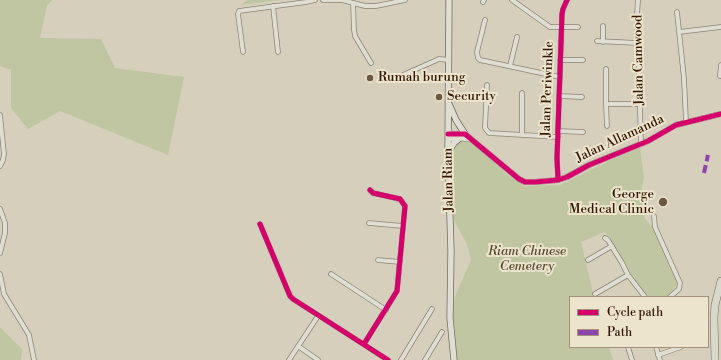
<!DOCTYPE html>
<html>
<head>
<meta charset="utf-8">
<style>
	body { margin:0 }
	#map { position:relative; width:721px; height:360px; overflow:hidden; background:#d6cfbb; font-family:"Libre Bodoni",serif }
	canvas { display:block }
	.legend { position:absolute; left:569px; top:296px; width:140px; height:52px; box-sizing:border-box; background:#ece4cc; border:1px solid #a2927c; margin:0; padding:5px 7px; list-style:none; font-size:12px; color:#331703 }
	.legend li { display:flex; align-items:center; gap:8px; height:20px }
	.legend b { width:20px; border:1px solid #a2927c }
</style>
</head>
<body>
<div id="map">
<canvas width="721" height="360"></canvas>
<ul class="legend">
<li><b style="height:5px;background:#d6006c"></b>Cycle path</li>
<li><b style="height:5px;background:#8e44ad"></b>Path</li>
</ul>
</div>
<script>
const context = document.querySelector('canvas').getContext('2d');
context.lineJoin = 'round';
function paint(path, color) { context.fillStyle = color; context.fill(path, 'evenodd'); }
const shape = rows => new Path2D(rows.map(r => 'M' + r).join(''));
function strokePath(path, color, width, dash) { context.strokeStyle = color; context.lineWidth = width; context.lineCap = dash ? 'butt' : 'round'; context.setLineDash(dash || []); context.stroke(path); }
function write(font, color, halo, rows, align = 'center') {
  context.font = font + ' "Libre Bodoni",serif'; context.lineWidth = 4; context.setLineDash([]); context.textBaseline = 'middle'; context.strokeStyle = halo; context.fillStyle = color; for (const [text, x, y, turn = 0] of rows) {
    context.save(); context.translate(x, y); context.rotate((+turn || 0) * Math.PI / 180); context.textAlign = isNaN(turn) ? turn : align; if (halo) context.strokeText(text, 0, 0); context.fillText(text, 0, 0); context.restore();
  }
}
paint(shape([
	[0,0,52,0,47,5,40,38,101,39,115,68,184,77,168,155,60,111,28,129,11,108,11,70,0,66],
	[247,0,281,0,241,5],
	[466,140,473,143,507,174,524,186,560,185,611,160,640,148,644,178,642,187,642,199,645,219,653,227,678,283,668,297,650,297,640,289,605,232,581,242,594,297,570,297,570,347,609,347,613,360,457,360,453,319,453,306,456,294,471,260,467,244,456,224,451,209,450,176,452,156,455,144,460,141],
	[0,327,22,349,21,360,0,360]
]), '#c1c6a2');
const minor = shape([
	[323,0,342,0,365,6,376,6,405,0],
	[512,0,550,27,578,27],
	[638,0,637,15,641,143],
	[483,2,484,0],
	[353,3,354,30,355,36,371,63],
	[273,6,278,52],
	[677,12,684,79,686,121],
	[485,20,477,52,478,58,480,60,560,77],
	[603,26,603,42],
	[679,32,721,27],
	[597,41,637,43],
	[243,52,238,14,239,11,306,2,315,0],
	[560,60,583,60],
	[510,66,517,37],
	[606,69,606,104,640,104],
	[403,75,439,59,449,60],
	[720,76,721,65],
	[487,85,485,128,489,133,558,137],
	[559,96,582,97],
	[606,104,607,126],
	[0,115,4,154,3,160,0,166],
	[558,131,583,132],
	[522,135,522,93],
	[558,180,557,158,562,14,563,9,567,0],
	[0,209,5,223,5,233,0,253],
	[654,216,655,227,680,283,679,289,670,297],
	[369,223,403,226],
	[260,224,290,296,293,299,388,360],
	[605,238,608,240,622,263,628,275,645,297],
	[378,260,400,262],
	[588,260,612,246],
	[0,274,4,294,29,335,34,360],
	[331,274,386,310],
	[595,294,628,275],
	[364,344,397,291,405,206,400,199,373,193,370,190],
	[298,346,318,360],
	[628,347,632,360],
	[656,347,660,360],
	[658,355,681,347],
	[289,360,318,316],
	[401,360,432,309],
	[425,360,442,332]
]);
const tertiary = shape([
	[448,134,465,134,519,179,525,182,535,182,558,180,567,177,589,165,648,141,676,125,721,114],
	[449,139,460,138,470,139]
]);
const secondary = shape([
	[449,0,448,151,451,251,450,318,454,360],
	[449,104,456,120,465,134],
	[449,151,454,143,460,138]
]);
const trunk = shape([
	[715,360,714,318,715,305,721,281]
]);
strokePath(minor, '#8b8476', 5.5);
strokePath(tertiary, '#8b8476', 6);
strokePath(secondary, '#746b5f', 7);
strokePath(trunk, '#746b5f', 8);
strokePath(minor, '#e0ddd2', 4);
strokePath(tertiary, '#e0ddd2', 5);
strokePath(secondary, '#e0ddd2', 5.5);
strokePath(trunk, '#dad7cb', 7);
strokePath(shape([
	[704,173,708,155]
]), '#8e44ad', 4, [8, 4]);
strokePath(shape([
	[448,134,465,134,519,179,525,182,535,182,558,180,567,177,589,165,648,141,676,125,721,114],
	[558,180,557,158,562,14,563,9,567,0],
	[260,224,290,296,293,299,388,360],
	[364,344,397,291,405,206,400,199,373,193,370,190]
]), '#d6006c', 5);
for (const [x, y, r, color] of [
	[370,78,4,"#6c5743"],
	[439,97,4,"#6c5743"],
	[663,202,5,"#6c5743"]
]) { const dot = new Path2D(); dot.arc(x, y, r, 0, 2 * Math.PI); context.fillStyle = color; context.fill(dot); strokePath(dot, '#ece4cc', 1.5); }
write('13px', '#331703', '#ece4cc', [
	["Jalan Camwood",639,60,-91],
	["Jalan Periwinkle",548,89,-88],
	["Jalan Allamanda",620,139,-25],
	["Jalan Riam",449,180,-91]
]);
write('13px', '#331703', '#ece4cc', [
	["Rumah burung",378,78],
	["Security",447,97],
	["George",654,195,"right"],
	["Medical Clinic",654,210,"right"]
], 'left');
write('italic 13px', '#58492d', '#ece4cc', [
	["Riam Chinese",527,252],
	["Cemetery",527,267]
]);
</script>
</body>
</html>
